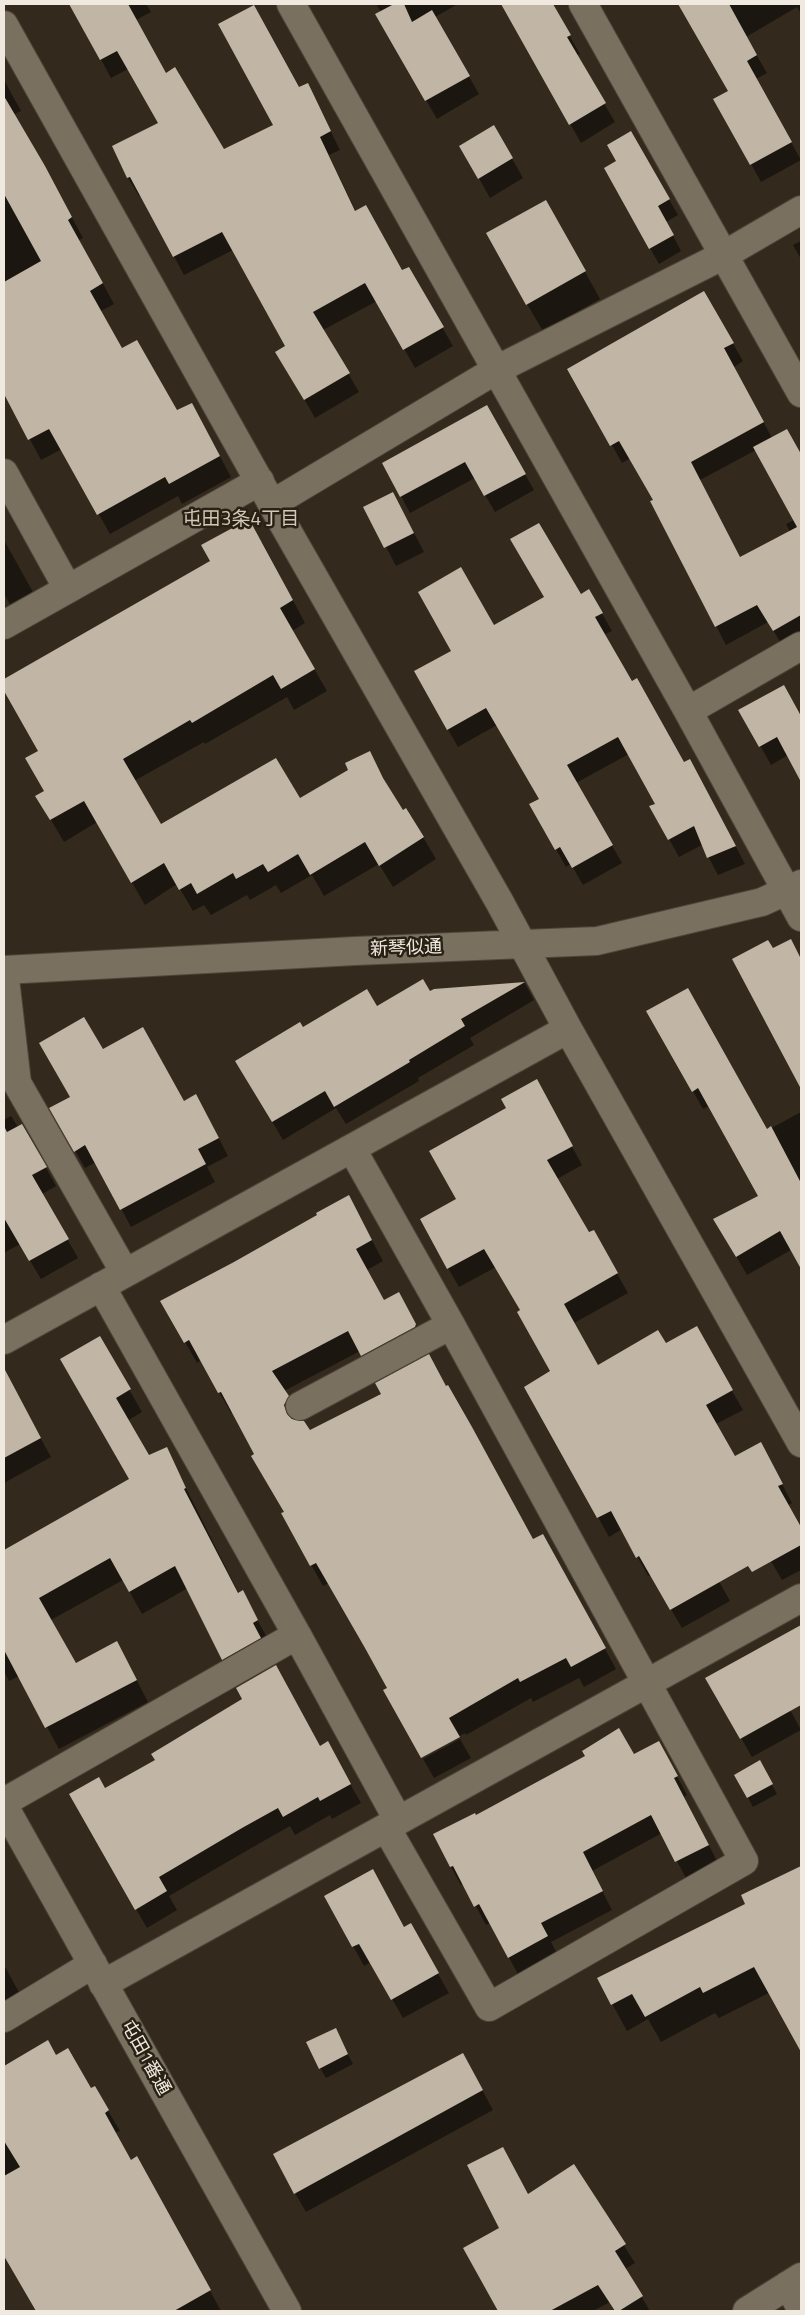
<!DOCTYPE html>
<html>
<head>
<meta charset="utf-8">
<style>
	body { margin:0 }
	#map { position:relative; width:805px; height:2315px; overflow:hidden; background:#332a1d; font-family:"Titillium Web",sans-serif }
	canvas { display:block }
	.frame { position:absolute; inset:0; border:5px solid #efe9e0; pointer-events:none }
</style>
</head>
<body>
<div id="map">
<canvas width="805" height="2315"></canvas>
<div class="frame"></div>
</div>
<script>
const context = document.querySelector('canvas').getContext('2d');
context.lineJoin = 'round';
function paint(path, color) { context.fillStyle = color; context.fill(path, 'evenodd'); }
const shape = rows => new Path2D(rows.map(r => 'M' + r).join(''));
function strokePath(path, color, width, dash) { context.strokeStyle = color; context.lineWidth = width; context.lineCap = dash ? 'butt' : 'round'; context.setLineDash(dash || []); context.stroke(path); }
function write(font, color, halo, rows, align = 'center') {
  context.font = font + ' "Titillium Web","Noto Sans JP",sans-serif'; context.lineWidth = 5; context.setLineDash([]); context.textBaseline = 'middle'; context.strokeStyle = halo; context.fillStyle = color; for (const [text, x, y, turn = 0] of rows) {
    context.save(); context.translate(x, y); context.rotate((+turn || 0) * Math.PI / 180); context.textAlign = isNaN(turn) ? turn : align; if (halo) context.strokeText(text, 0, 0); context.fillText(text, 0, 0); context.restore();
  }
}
paint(shape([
	[71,4,146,4,151,12,136,20,166,74,224,151,275,126,299,89,307,84,340,150,329,155,356,212,402,272,408,268,453,346,415,368,377,301,323,330,359,392,315,418,277,352,287,346,233,250,184,275,141,195,139,196,128,178,159,123,128,69,111,78],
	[376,4,458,4,435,17,479,94,437,119,376,14,381,12],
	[502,4,551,4,580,54,576,56,615,122,581,143],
	[680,4,801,4,801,14,797,7,746,37,767,73,756,79,801,160,761,182,751,164,730,91],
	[4,80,21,111,13,115,56,188,83,238,79,240,114,304,101,311,122,350,177,412,203,425,231,477,182,504,178,496,110,534,62,449,41,460,4,391],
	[494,127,523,178,490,198,461,146],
	[631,133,678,215,666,222,681,251,659,264,605,168,618,161],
	[561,228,600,299,543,331,527,304],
	[801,241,801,259,793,245],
	[704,293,743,361,734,367,772,438,797,448,801,456,801,638,784,648,768,622,726,645,652,502,655,500,631,458,622,463,569,369],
	[756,450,794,520,786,524,790,532,740,558,700,480],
	[486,406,534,490,495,512,475,478,410,513,384,464],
	[365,507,403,512,424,552,396,566],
	[4,540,33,592,11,606,4,594],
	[262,542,305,623,292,631,327,691,294,710,287,697,205,744,204,742,134,781,160,826,299,800,350,771,369,752,391,794,423,837,436,859,393,887,379,864,324,896,312,875,281,893,276,885,250,900,247,895,211,915,204,905,193,911,177,884,145,905,97,822,64,842,37,796,46,791,39,752,4,688,4,681,212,561],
	[589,591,612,631,604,635,684,764,700,779,745,864,718,875,702,845,679,857,669,839,656,804,629,754,576,783,622,863,583,885,571,864,566,867,531,805,540,800,497,725,458,747,415,672,494,627],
	[783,686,801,718,801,779,788,755,771,765,740,710],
	[790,941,801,960,801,1086,734,959,773,950],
	[524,982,534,1000,470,1038,474,1045,418,1078,419,1081,346,1124,336,1108,283,1140,247,1079,303,1029,430,993],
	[648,1011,766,1131,801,1112,801,1269,791,1250,747,1275,715,1219,760,1197,709,1106,703,1109],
	[547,1100,582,1165,557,1179,589,1234,593,1231,628,1293,574,1323,598,1366,666,1345,696,1328,743,1410,716,1424,735,1458,771,1463,792,1503,787,1506,801,1530,801,1570,782,1580,765,1551,717,1578,730,1601,682,1628,651,1575,648,1576,622,1529,609,1537,526,1387,552,1372,521,1311,496,1267,459,1287,448,1268,458,1199],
	[184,1103,206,1114,228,1156,207,1167,215,1182,131,1227,96,1162,85,1168,51,1109],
	[11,1116,18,1127,22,1125,56,1186,42,1194,78,1258,41,1279,20,1244,4,1253,4,1120],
	[360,1218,383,1261,367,1270,384,1302,410,1314,427,1345,374,1376,360,1351,284,1391,300,1418,298,1421,310,1432,533,1541,554,1556,616,1669,584,1687,579,1678,533,1702,531,1698,466,1735,465,1733,422,1757,389,1688,329,1583,323,1586,283,1514,286,1512,233,1412,231,1413,201,1360,197,1363,162,1301],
	[99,1337,142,1412,127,1421,148,1457,166,1448,239,1594,242,1592,270,1643,236,1681,188,1588,142,1614,123,1580,51,1620,76,1664,129,1665,148,1702,59,1749,19,1676,9,1681,4,1671,4,1551,131,1480],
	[10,1383,51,1457,4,1483,4,1387],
	[757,1649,801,1730,752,1757,707,1678],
	[460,1739,471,1758,434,1778,423,1759],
	[327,1743,361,1803,332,1819,330,1815,295,1835,290,1826,253,1847,169,1896,177,1910,147,1928,71,1795,320,1747],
	[634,1755,669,1761,687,1795,684,1797,718,1863,687,1880,662,1833,592,1871,612,1910,551,1942,558,1955,519,1976,490,1923,486,1925,464,1884,461,1885,451,1867,475,1817],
	[759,1762,777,1794,753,1807,736,1775],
	[801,1867,801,2050,769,1993,719,2018,715,2013,661,2042,648,2019,627,2031,598,1978,746,1905,742,1896],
	[326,1896,405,1928,410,1925,449,1993,403,2018,371,1962,364,1966],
	[4,1965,20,1994,4,2004],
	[340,2039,353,2064,326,2078,320,2068],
	[48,2042,56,2057,91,2090,94,2087,120,2131,115,2133,131,2161,148,2178,221,2311,37,2311,4,2254,6,2248,4,2244,4,2066],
	[473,2073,493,2110,306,2212,295,2193],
	[503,2148,528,2196,574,2166,635,2263,625,2269,650,2311,615,2311,610,2302,593,2311,500,2311,464,2248,500,2228]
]), '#0007');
paint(shape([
	[69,4,128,4,166,73,175,67,224,149,273,125,218,24,254,5,299,87,308,83,331,131,320,137,355,211,366,205,402,270,409,267,444,327,403,350,365,283,313,312,350,373,304,400,275,352,285,346,222,232,173,257,130,177,127,178,112,146,158,123,117,51,100,60],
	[394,4,404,4,412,22,432,10,470,76,425,101,375,14],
	[501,4,553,4,571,35,567,37,606,103,569,125],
	[678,4,729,4,757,55,747,61,792,142,750,165,713,99,728,91],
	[4,96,45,166,72,217,68,220,103,283,90,291,122,348,137,340,177,410,192,403,220,456,169,484,165,477,97,515,49,429,28,440,4,394,4,282,41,261,4,194],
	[494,125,513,158,478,179,459,146],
	[631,131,670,199,658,206,674,235,649,249,604,168,616,161,607,145],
	[546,200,586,271,526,305,486,233],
	[704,291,734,343,724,348,764,422,691,462,740,557,797,527,753,447,787,429,801,454,801,615,773,631,757,605,715,627,650,501,653,500,619,441,610,446,567,369],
	[487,405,526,474,484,496,465,462,400,497,382,463],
	[393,492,414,533,384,548,363,507],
	[249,519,293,600,280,608,315,669,281,689,273,675,192,723,190,720,123,759,161,824,276,758,300,798,348,770,345,763,370,751,383,778,403,810,406,808,424,837,379,866,365,842,310,875,298,854,268,872,263,864,236,879,233,873,197,894,191,883,179,890,164,863,131,883,84,801,50,820,35,796,44,791,25,758,38,751,4,691,4,679,210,561,201,545],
	[539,523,581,594,589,589,603,613,595,617,632,681,637,678,684,762,690,759,736,846,707,858,694,826,668,840,649,806,655,804,618,737,567,765,613,845,572,868,560,847,555,850,529,804,539,799,486,708,447,730,414,671,451,651,418,592,461,567,494,625,544,597,510,539],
	[784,685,801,716,801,782,777,737,759,747,738,710],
	[791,939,801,959,801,1089,732,959,768,940,773,948],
	[423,979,430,991,434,989,525,982,461,1019,465,1026,409,1060,410,1062,334,1107,325,1091,272,1122,235,1061,300,1022,303,1027,367,989,377,1006],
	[688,988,767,1129,771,1126,801,1183,801,1269,780,1231,736,1257,713,1219,758,1196,698,1088,692,1092,646,1011],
	[84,1017,103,1049,143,1027,184,1101,196,1094,219,1138,198,1149,206,1164,120,1210,85,1145,74,1152,49,1108,70,1097,39,1043],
	[537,1079,573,1146,547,1160,589,1232,594,1230,618,1273,564,1304,598,1365,658,1330,666,1343,697,1326,733,1390,706,1405,735,1456,761,1442,783,1484,778,1486,801,1527,801,1545,752,1572,748,1566,670,1610,639,1556,636,1558,611,1511,597,1518,524,1387,550,1371,517,1312,520,1310,484,1249,447,1269,420,1219,456,1199,429,1151,506,1108,501,1099],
	[22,1124,47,1167,32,1175,69,1239,29,1261,4,1218,4,1126,7,1132],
	[349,1195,372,1240,356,1249,384,1300,399,1292,416,1324,415,1327,361,1356,348,1331,272,1371,289,1396,284,1405,287,1414,292,1419,304,1421,310,1430,381,1394,375,1383,429,1354,446,1386,448,1385,472,1427,533,1539,543,1534,606,1648,571,1667,566,1658,520,1682,518,1678,449,1718,460,1737,421,1758,383,1690,387,1688,365,1648,316,1563,310,1566,281,1513,284,1512,251,1456,254,1454,221,1392,218,1393,189,1340,184,1343,160,1301,234,1262,317,1215,316,1213],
	[100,1336,131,1389,116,1398,149,1455,167,1447,186,1488,184,1489,238,1593,243,1590,258,1620,253,1623,261,1638,222,1660,175,1566,129,1592,110,1558,39,1598,76,1663,117,1641,137,1680,45,1728,4,1650,4,1550,129,1479,60,1359],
	[4,1368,41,1438,4,1458],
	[801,1625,801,1705,740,1739,705,1678],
	[276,1665,320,1746,328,1741,351,1784,320,1801,318,1797,283,1817,278,1808,242,1828,159,1877,167,1891,135,1910,69,1794,99,1777,105,1788,155,1760,151,1754,242,1699,236,1688],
	[619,1728,634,1754,659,1741,678,1776,674,1778,709,1845,675,1862,651,1815,583,1852,603,1891,541,1923,548,1936,508,1958,479,1904,474,1907,453,1866,450,1867,433,1834,475,1813,476,1815,585,1756,582,1751],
	[760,1760,773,1784,747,1798,734,1775],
	[801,1866,801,2052,754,1967,703,1993,700,1987,645,2017,632,1994,611,2005,597,1978,745,1904,741,1895],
	[373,1869,404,1927,411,1923,439,1973,391,2000,359,1944,352,1947,324,1896],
	[336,2028,348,2054,319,2069,306,2042],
	[48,2040,56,2055,68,2048,91,2088,95,2086,109,2110,105,2113,131,2160,137,2156,211,2290,174,2311,36,2311,4,2256,4,2176,20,2167,4,2141,4,2066],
	[463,2053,483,2090,294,2194,273,2154],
	[503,2147,528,2194,574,2164,626,2244,615,2251,643,2296,619,2311,615,2311,598,2285,550,2311,498,2311,463,2248,499,2228,467,2165]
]), '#c1b6a5');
const minor = shape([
	[291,4,688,711,801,917],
	[583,4,801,393],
	[4,25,272,504,499,901,568,1029,801,1443],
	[4,473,68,589],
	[272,504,496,370,724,255,801,210],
	[4,625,260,481],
	[688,711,801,646],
	[4,970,355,951,597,941,762,902,801,884],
	[4,970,17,1083,125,1273],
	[352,1149,451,1325,744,1861,489,2007,387,1829],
	[101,1286,297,1635],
	[4,1340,568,1029],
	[300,1406,451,1325],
	[4,1802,297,1635,398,1820],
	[4,1806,287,2311],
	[103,1984,801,1598],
	[4,2018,93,1964],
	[788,2285,801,2308],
	[747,2311,801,2277]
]);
strokePath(minor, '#4e463a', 30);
strokePath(minor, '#7a7060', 28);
write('18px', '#efe9e0', '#292113', [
	["新琴似通",406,949,-2],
	["屯田1番通",145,2058,61]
]);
write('19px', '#d3c7b7', '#292113', [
	["屯田3条4丁目",241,520]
]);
</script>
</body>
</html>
